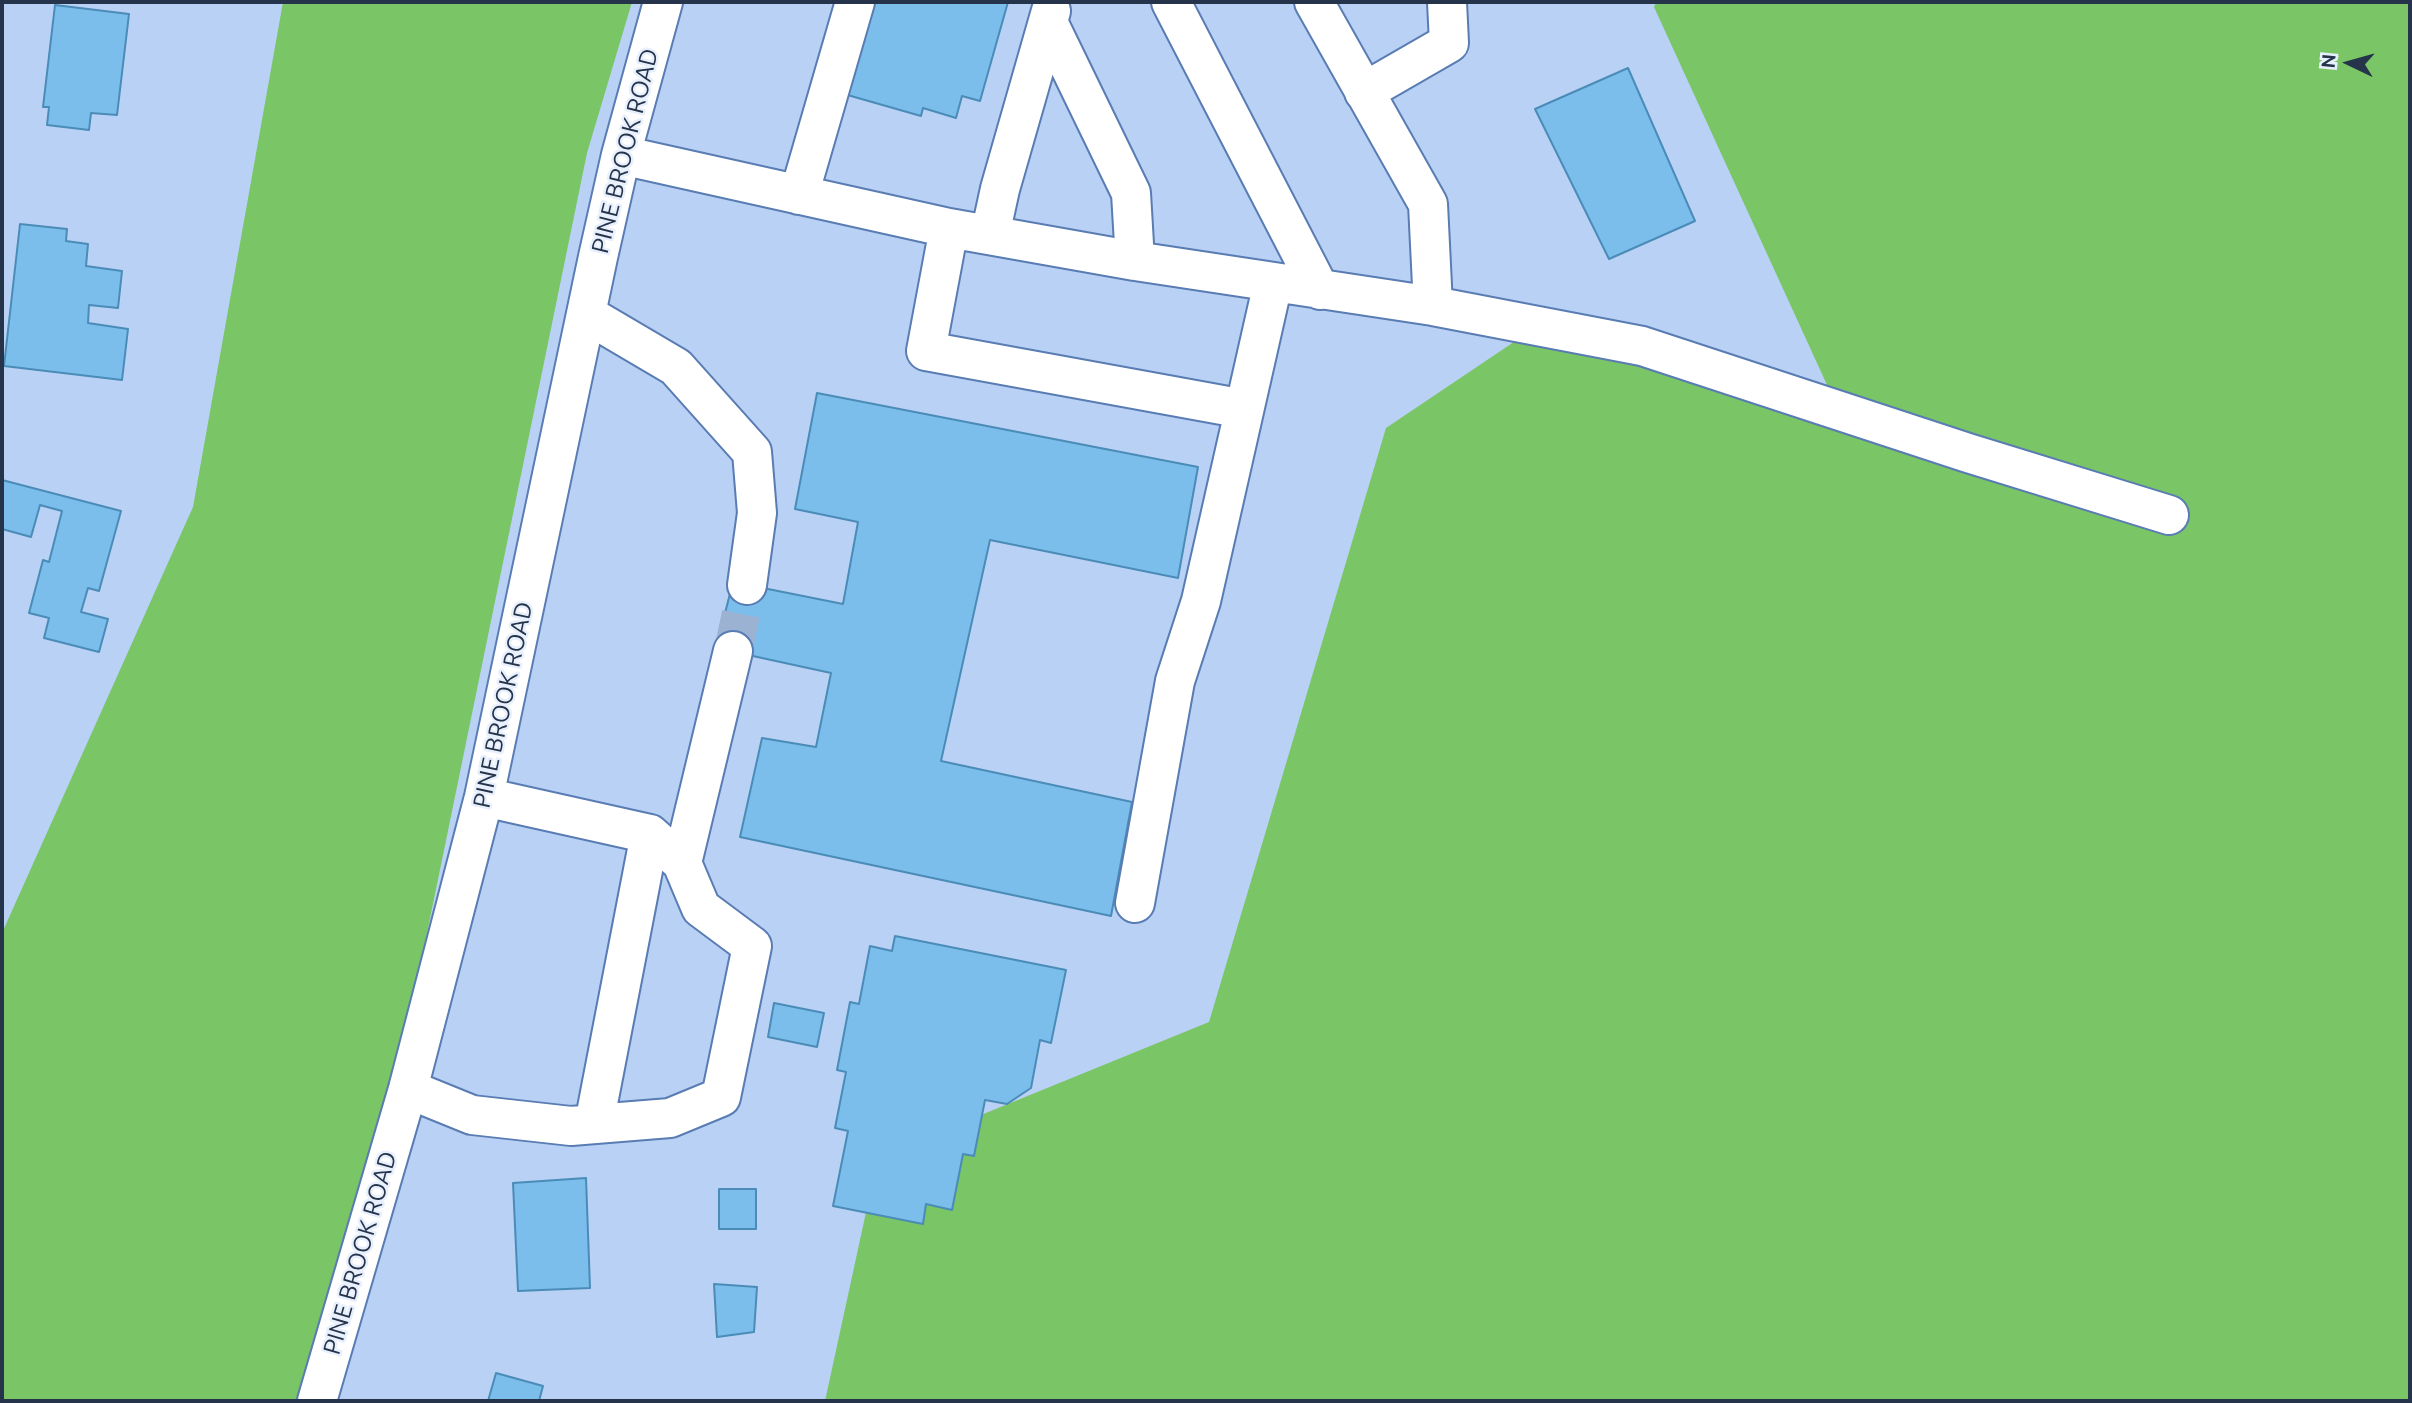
<!DOCTYPE html>
<html>
<head>
<meta charset="utf-8">
<style>
	body { margin:0 }
	#map { position:relative; width:2412px; height:1403px; overflow:hidden; background:#b9d1f5; font-family:Ubuntu,sans-serif }
	canvas { display:block }
	.frame { position:absolute; inset:0; border:4px solid #25344b; pointer-events:none }
	.north { position:absolute; left:2314px; top:28px; width:70px; height:70px; -webkit-text-stroke:5px #e8f0fd; paint-order:stroke; rotate:275deg; font-size:19px; font-weight:700; line-height:28px; text-align:center; color:#25344b }
	.north::after { content:''; display:block; margin:auto; width:24px; height:32px; background:#25344b; clip-path:polygon(50% 0,100% 100%,50% 72%,0 100%) }
</style>
</head>
<body>
<div id="map">
<canvas width="2412" height="1403"></canvas>
<div class="frame"></div>
<div class="north">N</div>
</div>
<script>
const context = document.querySelector('canvas').getContext('2d');
context.lineJoin = 'round';
function paint(path, color) { context.fillStyle = color; context.fill(path, 'evenodd'); }
const shape = rows => new Path2D(rows.map(r => 'M' + r).join(''));
function strokePath(path, color, width, dash) { context.strokeStyle = color; context.lineWidth = width; context.lineCap = dash ? 'butt' : 'round'; context.setLineDash(dash || []); context.stroke(path); }
function write(font, color, halo, rows, align = 'center') {
  context.font = font + ' Ubuntu,sans-serif'; context.lineWidth = 5; context.setLineDash([]); context.textBaseline = 'middle'; context.strokeStyle = halo; context.fillStyle = color; for (const [text, x, y, turn = 0] of rows) {
    context.save(); context.translate(x, y); context.rotate((+turn || 0) * Math.PI / 180); context.textAlign = isNaN(turn) ? turn : align; if (halo) context.strokeText(text, 0, 0); context.fillText(text, 0, 0); context.restore();
  }
}
paint(shape([
	[283,2,632,2,587,153,331,1401,2,1401,2,933,193,507],
	[1656,2,2410,2,2410,1401,825,1401,878,1157,1209,1022,1386,428,1557,313,1833,398,1654,7]
]), '#7ac565');
const building = shape([
	[870,2,1008,2,980,101,962,96,956,118,923,108,921,116,844,94,870,2],
	[55,5,129,14,117,115,91,113,89,130,47,125,49,107,43,107,55,5],
	[1628,68,1695,221,1609,259,1535,109,1628,68],
	[20,224,67,229,66,241,88,244,86,266,122,271,118,308,89,305,88,323,128,329,122,380,4,366,20,224],
	[817,393,1198,467,1178,578,990,540,941,761,1132,802,1111,916,740,837,762,738,816,747,831,673,716,648,733,582,843,604,858,522,795,509,817,393],
	[2,480,121,511,99,591,88,588,81,612,108,619,99,652,44,638,49,618,29,613,43,560,49,562,62,511,40,505,31,537,2,529,2,480],
	[895,936,1066,970,1051,1043,1040,1040,1031,1088,1007,1104,985,1100,974,1156,963,1154,952,1210,926,1204,923,1224,833,1206,848,1131,835,1128,846,1072,837,1070,850,1002,859,1004,870,946,892,951,895,936],
	[774,1003,824,1013,817,1047,768,1037,774,1003],
	[586,1178,590,1288,518,1291,513,1183,586,1178],
	[719,1189,756,1189,756,1229,719,1229,719,1189],
	[714,1284,757,1287,754,1332,717,1337,714,1284],
	[496,1373,543,1386,539,1401,488,1401,496,1373]
]);
paint(building, '#7cbeeb');
strokePath(building, '#4a8cb7', 2);
strokePath(shape([
	[733,651,747,585]
]), '#9bb2d3', 38, [38, 19]);
const minor = shape([
	[1171,2,1320,290],
	[1314,2,1428,204,1433,306],
	[1048,22,1131,193,1135,261],
	[1364,92,1449,43,1447,2],
	[621,155,949,228,1135,261,1433,306,1642,346,1968,453,2169,515],
	[799,195,855,2],
	[949,228,926,351,1244,409],
	[990,235,1000,189,1051,11],
	[586,314,676,367,752,452,757,513,747,585],
	[682,863,733,651],
	[1135,903,1175,681,1201,601,1273,283],
	[408,1089,472,1115,571,1126,670,1118,721,1097,752,946,701,908,682,863,650,834,484,797],
	[594,1124,650,834],
	[317,1401,408,1089,484,797,598,257,621,155,663,2]
]);
strokePath(minor, '#597cb3', 42);
strokePath(minor, '#fff', 38);
write('24px', '#25344b', '#e8f0fd', [
	["PINE BROOK ROAD",625,151,-76],
	["PINE BROOK ROAD",503,705,-78],
	["PINE BROOK ROAD",360,1253,-74]
]);
</script>
</body>
</html>
